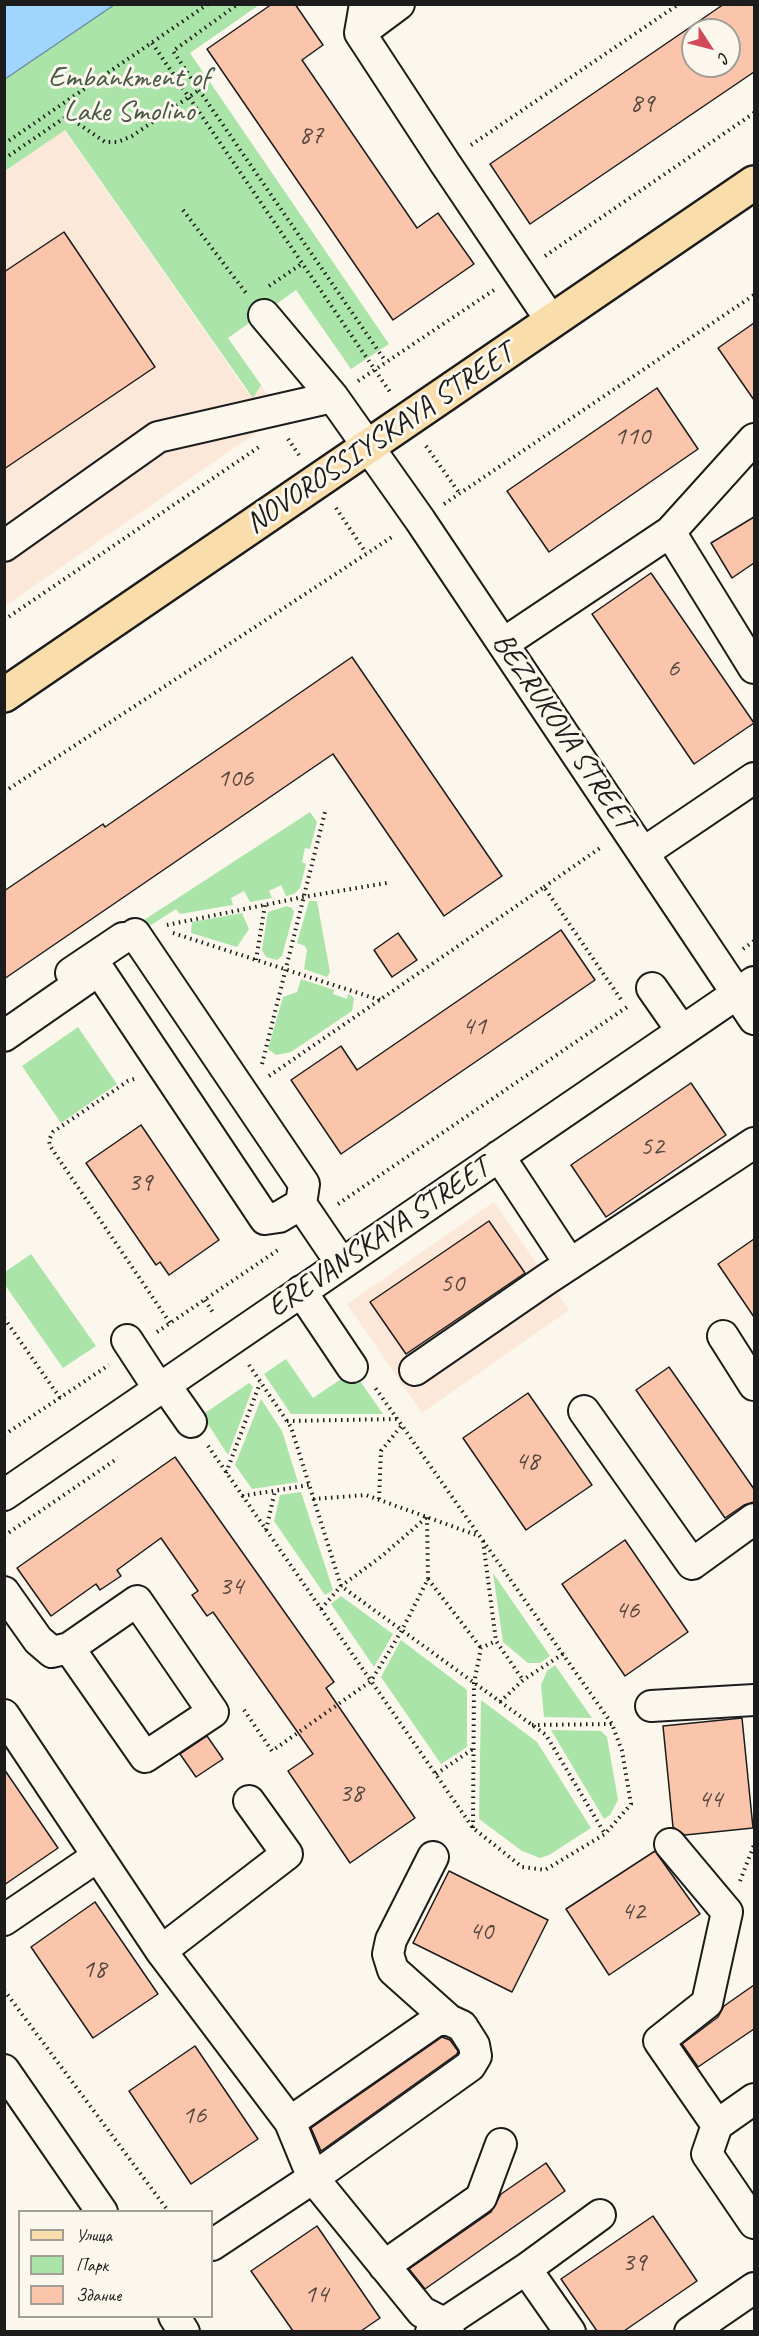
<!DOCTYPE html>
<html>
<head>
<meta charset="utf-8">
<style>
	body { margin:0 }
	#map { position:relative; width:759px; height:2336px; overflow:hidden; background:#fbf7ec; font-family:Caveat,sans-serif }
	canvas { display:block }
	.frame { position:absolute; inset:0; border:6px solid #1c1c1c; pointer-events:none }
	.legend { position:absolute; left:18px; top:2210px; width:195px; height:108px; box-sizing:border-box; background:#fbf7ec; border:2px solid #a29f99; margin:0; padding:8px 10px; list-style:none; font-size:18px; color:#1c1c1c }
	.legend li { display:flex; align-items:center; gap:12px; height:30px }
	.legend b { width:30px; border:2px solid #a29f99 }
	.north { position:absolute; left:681px; top:18px; width:60px; height:60px; box-sizing:border-box; background:#fbf7ec; border:2px solid #a29f99; border-radius:50%; rotate:126deg; font-size:16px; font-weight:700; line-height:24px; text-align:center; color:#1c1c1c }
	.north::after { content:''; display:block; margin:auto; width:21px; height:27px; background:#d1495b; clip-path:polygon(50% 0,100% 100%,50% 72%,0 100%) }
</style>
</head>
<body>
<div id="map">
<canvas width="759" height="2336"></canvas>
<div class="frame"></div>
<ul class="legend">
<li><b style="height:8px;background:#f9ddab"></b>Улица</li>
<li><b style="height:16px;background:#abe4a8"></b>Парк</li>
<li><b style="height:16px;background:#fac5ab"></b>Здание</li>
</ul>
<div class="north">С</div>
</div>
<script>
const context = document.querySelector('canvas').getContext('2d');
context.lineJoin = 'round';
function paint(path, color) { context.fillStyle = color; context.fill(path, 'evenodd'); }
const shape = rows => new Path2D(rows.map(r => 'M' + r).join(''));
function strokePath(path, color, width, dash) { context.strokeStyle = color; context.lineWidth = width; context.lineCap = dash ? 'butt' : 'round'; context.setLineDash(dash || []); context.stroke(path); }
function write(font, color, halo, rows, align = 'center') {
  context.font = font + ' Caveat,sans-serif'; context.lineWidth = 6; context.setLineDash([]); context.textBaseline = 'middle'; context.strokeStyle = halo; context.fillStyle = color; for (const [text, x, y, turn = 0] of rows) {
    context.save(); context.translate(x, y); context.rotate((+turn || 0) * Math.PI / 180); context.textAlign = isNaN(turn) ? turn : align; if (halo) context.strokeText(text, 0, 0); context.fillText(text, 0, 0); context.restore();
  }
}
paint(shape([
	[64,130,248,393,261,385,282,415,5,606,5,171],
	[494,1202,569,1310,422,1413,347,1304]
]), '#fbe8d8');
paint(shape([
	[114,5,259,5,190,53,389,344,351,369,296,290,228,338,261,385,253,398,65,130,5,171,5,79],
	[310,812,317,822,310,849,305,848,302,862,306,864,300,888,294,894,286,896,281,885,269,891,272,898,250,902,244,891,231,898,233,905,180,914,176,909,148,927,144,920],
	[309,901,317,901,330,972,327,977,304,969,307,950,305,946,297,943],
	[287,906,292,908,294,912,282,956,277,960,266,957,262,950,268,912],
	[242,913,249,929,237,947,191,933,192,922],
	[301,979,334,990,333,994,347,999,348,994,352,996,354,999,352,1011,291,1052,276,1055,268,1049,283,997,297,992],
	[78,1027,117,1084,61,1123,22,1066],
	[31,1254,96,1346,63,1368,5,1285,5,1272],
	[286,1359,313,1398,353,1371,383,1414,291,1414,264,1374],
	[249,1383,253,1387,228,1455,202,1415],
	[261,1399,282,1431,298,1482,252,1489,235,1465],
	[301,1492,333,1590,325,1595,274,1521,280,1495],
	[493,1573,550,1656,540,1663,528,1663,503,1642],
	[341,1596,393,1634,374,1667,331,1604],
	[401,1640,467,1690,467,1747,441,1764,381,1677],
	[555,1665,592,1718,544,1717,541,1685,547,1671],
	[481,1700,537,1742,591,1828,549,1855,540,1858,522,1851,479,1819],
	[551,1730,601,1731,607,1737,618,1800,610,1815,604,1819]
]), '#abe4a8');
const water = shape([
	[5,4,114,4,114,5,5,79,5,4]
]);
paint(water, '#a0d5fe');
strokePath(water, '#6b8ba4', 1.5);
const building = shape([
	[272,4,295,4,323,45,302,60,417,228,438,213,474,264,393,320,207,49,272,4],
	[724,4,754,4,754,72,530,224,490,164,724,4],
	[693,30,729,30,729,66,693,66,693,30],
	[64,232,155,367,4,469,4,272,64,232],
	[754,323,754,400,718,348,754,323],
	[657,388,698,449,549,552,507,491,657,388],
	[754,517,754,563,732,578,711,543,754,517],
	[651,573,754,723,694,764,592,614,651,573],
	[352,657,502,876,444,916,333,754,4,979,4,891,103,824,105,827,352,657],
	[561,930,595,980,341,1154,291,1080,341,1046,357,1070,561,930],
	[398,933,417,960,392,977,374,950,398,933],
	[691,1083,726,1135,606,1217,571,1165,691,1083],
	[141,1125,219,1240,169,1275,160,1262,156,1265,86,1163,141,1125],
	[489,1221,525,1273,406,1354,370,1302,489,1221],
	[754,1239,754,1317,718,1264,754,1239],
	[669,1367,754,1489,754,1502,744,1505,725,1518,636,1390,669,1367],
	[528,1393,592,1485,526,1530,463,1438,528,1393],
	[175,1457,334,1682,326,1688,415,1818,350,1863,288,1771,313,1754,213,1612,207,1616,192,1595,198,1591,161,1538,117,1570,121,1576,100,1590,96,1584,51,1616,17,1568,175,1457],
	[625,1540,688,1632,625,1676,562,1584,625,1540],
	[742,1718,753,1828,685,1835,673,1827,663,1726,742,1718],
	[207,1736,223,1759,196,1777,180,1754,207,1736],
	[4,1769,58,1848,4,1885,4,1769],
	[655,1851,700,1914,609,1975,566,1909,655,1851],
	[449,1871,548,1920,512,1992,413,1943,449,1871],
	[95,1902,158,1994,93,2038,31,1947,95,1902],
	[754,1985,754,2029,698,2067,682,2044,718,2017,724,2006,754,1985],
	[442,2037,450,2040,458,2051,457,2054,321,2151,311,2128,442,2037],
	[195,2046,258,2139,191,2184,129,2091,195,2046],
	[546,2163,565,2191,425,2289,409,2269,491,2212,501,2194,546,2163],
	[653,2216,697,2281,624,2331,597,2331,561,2279,653,2216],
	[317,2226,380,2318,361,2331,293,2331,251,2271,317,2226]
]);
paint(building, '#fac5ab');
strokePath(building, '#1c1c1c', 1.5);
const minor = shape([
	[365,4,360,33,445,163,552,322],
	[360,33,399,4],
	[264,315,333,397,420,520,754,1019],
	[754,439,670,532,754,668],
	[4,546,158,437,333,397],
	[504,643,670,532],
	[643,853,754,778],
	[135,934,304,1184,301,1204,341,1263],
	[71,973,123,938],
	[652,988,682,1031],
	[4,1036,99,970,265,1219,279,1217,301,1204],
	[499,1156,570,1264],
	[301,1291,352,1367],
	[723,1336,754,1385],
	[127,1340,159,1389],
	[415,1370,547,1279,754,1143],
	[165,1385,191,1422],
	[584,1411,692,1564,754,1519],
	[4,1495,754,982],
	[4,1592,38,1640,52,1652,69,1648,137,1601,213,1712,145,1757,69,1648],
	[651,1706,754,1700],
	[4,1715,161,1951,290,2122,313,2178,422,2312,444,2323,449,2332],
	[670,1844,727,1912,707,2003,659,2041,717,2125,707,2154,754,2223],
	[433,1857,391,1940,388,1954,393,1970,449,2020],
	[4,1920,98,1856],
	[161,1951,287,1854,249,1801],
	[4,2070,102,2212],
	[717,2125,754,2099],
	[212,2245,313,2178,470,2066,476,2056,474,2045,462,2026,449,2020,437,2020,290,2122],
	[384,2266,481,2198,501,2144],
	[526,2269,600,2215],
	[174,2316,184,2332],
	[431,2332,526,2269,570,2332],
	[690,2332,754,2288]
]);
const major = shape([
	[4,695,754,183]
]);
strokePath(minor, '#1c1c1c', 34);
strokePath(major, '#1c1c1c', 38);
strokePath(shape([
	[152,43,390,392],
	[199,90,386,362],
	[4,144,208,4],
	[471,145,679,4],
	[4,159,67,116,105,142,118,142,132,136,199,90,173,51,238,4],
	[183,210,246,293],
	[545,256,754,113],
	[269,286,303,263],
	[358,381,494,290],
	[288,439,299,455],
	[426,446,460,494],
	[444,504,754,295],
	[336,508,366,553],
	[4,620,259,447],
	[4,792,395,535],
	[544,887,600,848],
	[167,925,303,897,387,883],
	[173,933,380,1000],
	[743,949,754,941],
	[256,960,265,905],
	[262,1064,325,812],
	[269,1076,544,887,622,1001],
	[134,1079,128,1081,53,1132,49,1140,50,1146,170,1323],
	[338,1204,627,1007],
	[205,1300,214,1314],
	[4,1318,60,1398],
	[157,1332,278,1250],
	[249,1365,291,1427,341,1586,546,1735,605,1834],
	[287,1421,398,1419],
	[4,1435,109,1365],
	[208,1446,473,1828,522,1867,545,1870,605,1834,631,1804,622,1751,612,1724,374,1386],
	[226,1473,260,1383],
	[242,1496,309,1485],
	[313,1499,366,1495,479,1536],
	[379,1499,381,1451,402,1425],
	[266,1530,275,1491],
	[4,1536,118,1458],
	[483,1541,496,1641,523,1680],
	[428,1579,481,1648],
	[321,1609,341,1586,382,1556,427,1517],
	[500,1702,523,1680,563,1654],
	[244,1710,272,1751,371,1681,402,1630,428,1579,427,1517],
	[532,1725,612,1724],
	[436,1774,473,1749],
	[473,1828,474,1683,481,1648,496,1641],
	[740,1881,754,1845],
	[4,1990,169,2212]
]), '#1c1c1c', 4, [1.5, 4.5]);
strokePath(minor, '#fbf7ec', 30);
strokePath(major, '#f9ddab', 33);
write('27px', '#544640', null, [
	["89",642,104],
	["87",311,136],
	["110",632,437],
	["6",673,669],
	["106",235,779],
	["41",474,1027],
	["52",652,1147],
	["39",140,1183],
	["50",452,1284],
	["48",527,1462],
	["34",231,1587],
	["46",627,1611],
	["38",351,1794],
	["44",710,1800],
	["42",633,1912],
	["40",481,1932],
	["18",94,1970],
	["16",194,2116],
	["39",634,2263],
	["14",316,2295]
]);
write('30px', '#475846', '#fbf7ec', [
	["Embankment of",129,78],
	["Lake Smolino",129,112]
]);
write('30px', '#1c1c1c', '#fbf7ec', [
	["NOVOROSSIYSKAYA STREET",380,439,-34],
	["BEZRUKOVA STREET",563,732,56],
	["EREVANSKAYA STREET",379,1238,-34]
]);
</script>
</body>
</html>
